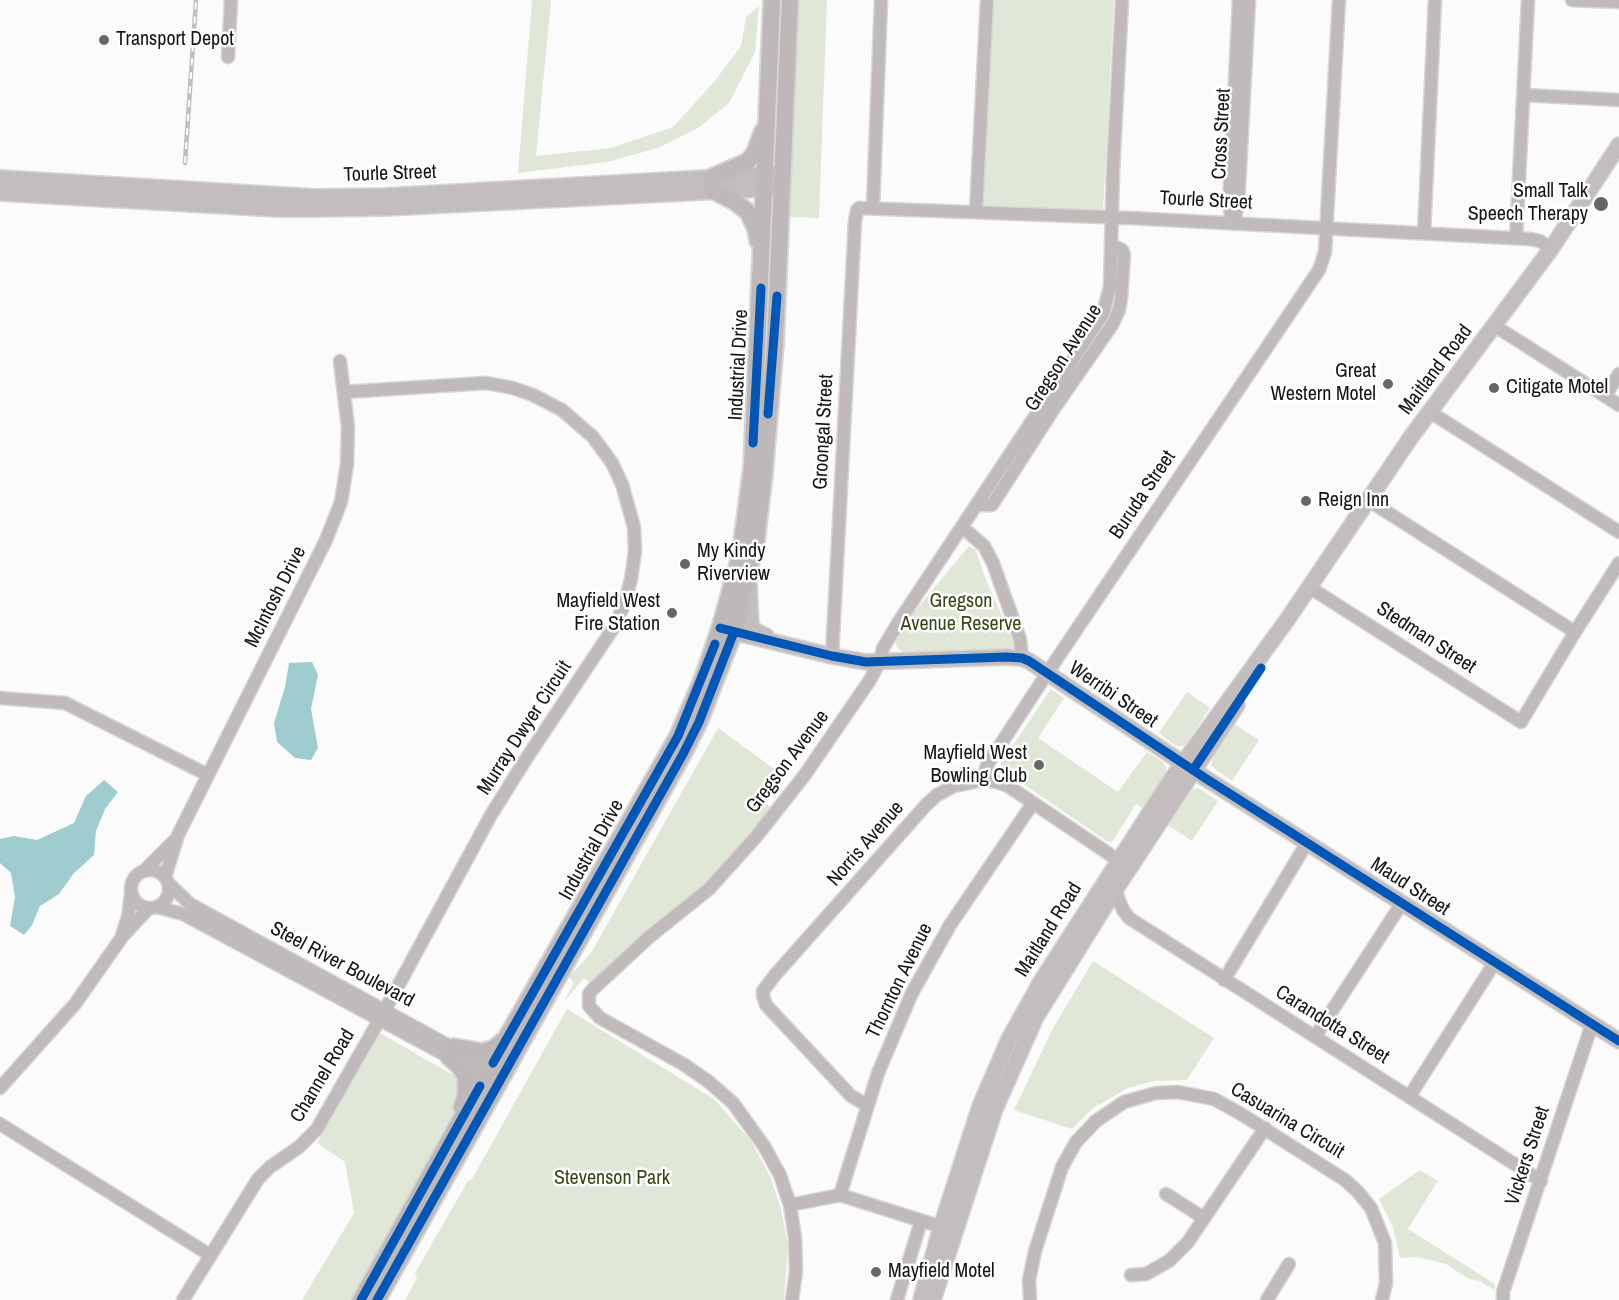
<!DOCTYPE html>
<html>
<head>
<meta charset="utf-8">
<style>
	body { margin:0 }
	canvas { display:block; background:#fbfbfb }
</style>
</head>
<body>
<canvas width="1619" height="1300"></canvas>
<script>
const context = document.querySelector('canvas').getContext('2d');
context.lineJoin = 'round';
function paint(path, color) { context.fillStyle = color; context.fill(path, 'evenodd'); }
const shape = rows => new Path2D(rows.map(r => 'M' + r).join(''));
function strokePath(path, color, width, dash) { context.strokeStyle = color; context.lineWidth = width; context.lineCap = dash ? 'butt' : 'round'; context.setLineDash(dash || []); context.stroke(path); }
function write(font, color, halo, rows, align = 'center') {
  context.font = font + ' "Archivo Narrow",sans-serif'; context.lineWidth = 5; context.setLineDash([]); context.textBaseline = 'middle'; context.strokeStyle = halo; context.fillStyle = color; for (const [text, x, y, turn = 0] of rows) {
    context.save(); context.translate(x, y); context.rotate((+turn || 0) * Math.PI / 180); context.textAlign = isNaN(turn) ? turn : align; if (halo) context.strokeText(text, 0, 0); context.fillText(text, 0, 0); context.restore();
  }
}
paint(shape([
	[532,0,551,0,536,156,611,148,673,127,714,82,741,46,746,17,759,6,755,52,729,103,698,128,658,148,607,162,518,173],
	[800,0,827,0,819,218,788,217],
	[991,0,1114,0,1103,212,981,206],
	[969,546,976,550,984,575,1015,646,1013,648,1006,650,910,653,901,651,896,646,895,639,900,629],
	[1051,689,1064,698,1038,738,1118,792,1147,752,1163,762,1166,767,1166,774,1147,811,1136,804,1112,842,1107,841,1001,769,1001,763],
	[1187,692,1210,708,1185,746,1179,746,1174,745,1159,733],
	[1234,724,1259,740,1232,781,1211,766,1214,755],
	[718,728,784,776,764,801,770,807,752,839,734,866,663,934,615,973,594,986,584,978,563,1003,574,983,569,977,591,953],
	[1198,788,1218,801,1192,841,1166,824,1186,795,1192,789],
	[1093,961,1214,1038,1187,1080,1154,1081,1128,1088,1093,1108,1072,1129,1014,1110,1053,1028],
	[567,1009,714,1099,751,1141,771,1178,781,1209,788,1246,784,1300,405,1300,417,1278,415,1273,468,1181,472,1179],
	[378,1032,460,1079,453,1112,353,1300,302,1300,354,1213,345,1162,317,1143],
	[1420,1170,1441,1183,1437,1182,1408,1229,1495,1284,1494,1290,1480,1281,1469,1279,1446,1264,1417,1257,1400,1258,1393,1227,1379,1199]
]), '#e1e7d6');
paint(shape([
	[312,662,318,675,311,709,318,748,311,760,295,758,277,742,274,723,285,687,289,663],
	[104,780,118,792,105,809,96,831,94,855,74,873,59,894,40,906,32,925,24,935,10,926,15,897,11,873,0,863,0,839,14,836,37,840,74,823,86,796]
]), '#9fccce');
const minor = shape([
	[1572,0,1619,2],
	[228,57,231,0],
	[1524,95,1619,100],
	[873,207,881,0],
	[976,211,987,0],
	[1232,220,1229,204,1239,0],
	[1233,224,1238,205,1249,0],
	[1424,233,1435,0],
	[1516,238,1528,0],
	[1495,326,1619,405],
	[1605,396,1619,374],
	[1430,412,1619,532],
	[1368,500,1575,632],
	[977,505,992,505,1053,410,1112,325,1119,310,1121,298,1124,254,1122,250,1112,245],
	[962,527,984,546,993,563,1020,639,1022,658],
	[1309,587,1521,722,1575,632,1619,563],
	[832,656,855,221,857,210,859,208,1130,218,1530,239,1540,241,1551,249],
	[0,698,65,703,208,775],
	[983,780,987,765,1048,672,1319,270,1325,252,1339,0],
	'131 889a19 19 0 1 1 38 0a19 19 0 1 1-38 0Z',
	[144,871,174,841],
	[165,877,178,835,326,540,341,502,347,464,348,427,340,361],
	[168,883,190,904,497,1072],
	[1115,890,1123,910,1129,918,1541,1181],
	[157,907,183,914,449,1057,489,1083],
	[122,935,128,917,131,894],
	[1224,980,1307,843],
	[763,996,763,991,775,975,926,805,937,795,954,786,983,780,997,782,1008,786,1118,860],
	[763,996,766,1005,851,1096,867,1105],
	[1315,1037,1402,903],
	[0,1088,75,1004,122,937,149,908],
	[1409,1097,1495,962],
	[0,1124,210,1255],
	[1166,1194,1204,1218],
	[840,1195,878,1073,912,993,950,925,1033,803],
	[790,1205,840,1195,948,1229],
	[1131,1275,1146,1274,1169,1261,1188,1242,1265,1128],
	[183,1300,258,1179,270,1167,299,1147,317,1129,385,1010,491,815,526,759,614,627,625,603,631,579,635,551,634,527,622,484,612,463,593,437,562,410,533,395,513,388,486,383,344,392],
	[792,1300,796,1271,795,1238,790,1205,780,1175,764,1146,733,1103,709,1082,683,1064,600,1018,589,1006,589,994,593,989,648,938,709,889,755,838,804,776,870,680,880,661,883,648,898,623,1103,314,1110,287,1113,171,1122,0],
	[897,1300,921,1221],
	[1030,1300,1029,1280,1035,1251,1062,1167,1076,1142,1096,1121,1124,1102,1156,1093,1178,1092,1214,1099,1241,1114,1345,1180,1358,1192,1371,1208,1385,1243,1386,1283,1382,1300],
	[1267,1300,1289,1264],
	[1503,1300,1503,1292,1592,1024]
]);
const major = shape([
	[0,178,316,197,385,196,776,174],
	[0,193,277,209,316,209,385,208,782,188],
	[749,585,751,626,756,631,766,636],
	[725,630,832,656,866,662,1006,657,1022,658,1029,661,1205,778,1619,1041],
	[921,1300,941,1227,980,1106,1009,1039,1042,980,1171,780,1287,620,1411,437,1551,249,1619,145],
	[933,1300,995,1109,1036,1017,1115,890,1237,705]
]);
const highway = shape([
	[712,177,747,162,754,154,763,131],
	[712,190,735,202,748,212,756,229,758,241],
	[454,1047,482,1052,493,1049,503,1041],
	[449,1057,459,1066,466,1077,466,1094,462,1107],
	[361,1300,483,1079,678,736,703,678,720,628,740,557,752,467,772,0],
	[377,1300,683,754,699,722,734,632,756,541,764,474,775,344,790,0]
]);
strokePath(minor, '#d6d6d6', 15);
strokePath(major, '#d6d6d6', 18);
strokePath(highway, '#d6d6d6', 20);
strokePath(minor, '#c1baba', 12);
strokePath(major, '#c4bdbe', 15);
strokePath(highway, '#bfb8b8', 16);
const rail = shape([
	[185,163,196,0]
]);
strokePath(rail, '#c0bebe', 4.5);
strokePath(rail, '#fff', 2, [7]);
strokePath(shape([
	[768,414,777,296],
	[753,443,761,288],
	[720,628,832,656,866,662,1006,657,1022,658,1029,661,1205,778,1619,1041],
	[1193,770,1261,668],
	[493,1063,678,736,715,644],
	[361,1300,480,1086],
	[377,1300,683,754,699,722,734,632]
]), '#0057b8', 9);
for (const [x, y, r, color] of [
	[104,40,6,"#666"],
	[1601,204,8,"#666"],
	[1388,384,6,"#666"],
	[1494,388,6,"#666"],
	[1306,501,6,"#666"],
	[685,564,6,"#666"],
	[672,613,6,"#666"],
	[1039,765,6,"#666"],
	[876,1272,6,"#666"]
]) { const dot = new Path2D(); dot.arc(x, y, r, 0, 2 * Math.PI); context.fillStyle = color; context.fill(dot); strokePath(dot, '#fff', 2); }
write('20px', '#151516', '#fff', [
	["Transport Depot",116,40],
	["Small Talk",1588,192,"right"],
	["Speech Therapy",1588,215,"right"],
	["Great",1376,372,"right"],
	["Western Motel",1376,395,"right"],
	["Citigate Motel",1506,388],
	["Reign Inn",1318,501],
	["My Kindy",697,552],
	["Riverview",697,575],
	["Mayfield West",660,602,"right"],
	["Fire Station",660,625,"right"],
	["Mayfield West",1027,754,"right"],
	["Bowling Club",1027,777,"right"],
	["Mayfield Motel",888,1272]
], 'left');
write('20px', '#151516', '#fff', [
	["Cross Street",1222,134,-87],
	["Tourle Street",390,174,-2],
	["Tourle Street",1206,201,3],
	["Gregson Avenue",1064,358,-57],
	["Industrial Drive",739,365,-87],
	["Maitland Road",1436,370,-53],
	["Groongal Street",824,432,-87],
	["Buruda Street",1143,495,-56],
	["McIntosh Drive",276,597,-63],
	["Stedman Street",1426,638,33],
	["Werribi Street",1113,695,34],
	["Murray Dwyer Circuit",525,728,-57],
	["Gregson Avenue",788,762,-53],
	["Norris Avenue",866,844,-49],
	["Industrial Drive",592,850,-61],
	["Maud Street",1410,887,33],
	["Maitland Road",1049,930,-58],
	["Steel River Boulevard",342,965,28],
	["Thornton Avenue",900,981,-64],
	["Carandotta Street",1332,1025,32],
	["Channel Road",323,1076,-59],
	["Casuarina Circuit",1287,1121,31],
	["Vickers Street",1528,1156,-72]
]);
write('20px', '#384714', '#fff', [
	["Gregson",961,602],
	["Avenue Reserve",961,625],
	["Stevenson Park",612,1179]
]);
</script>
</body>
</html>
